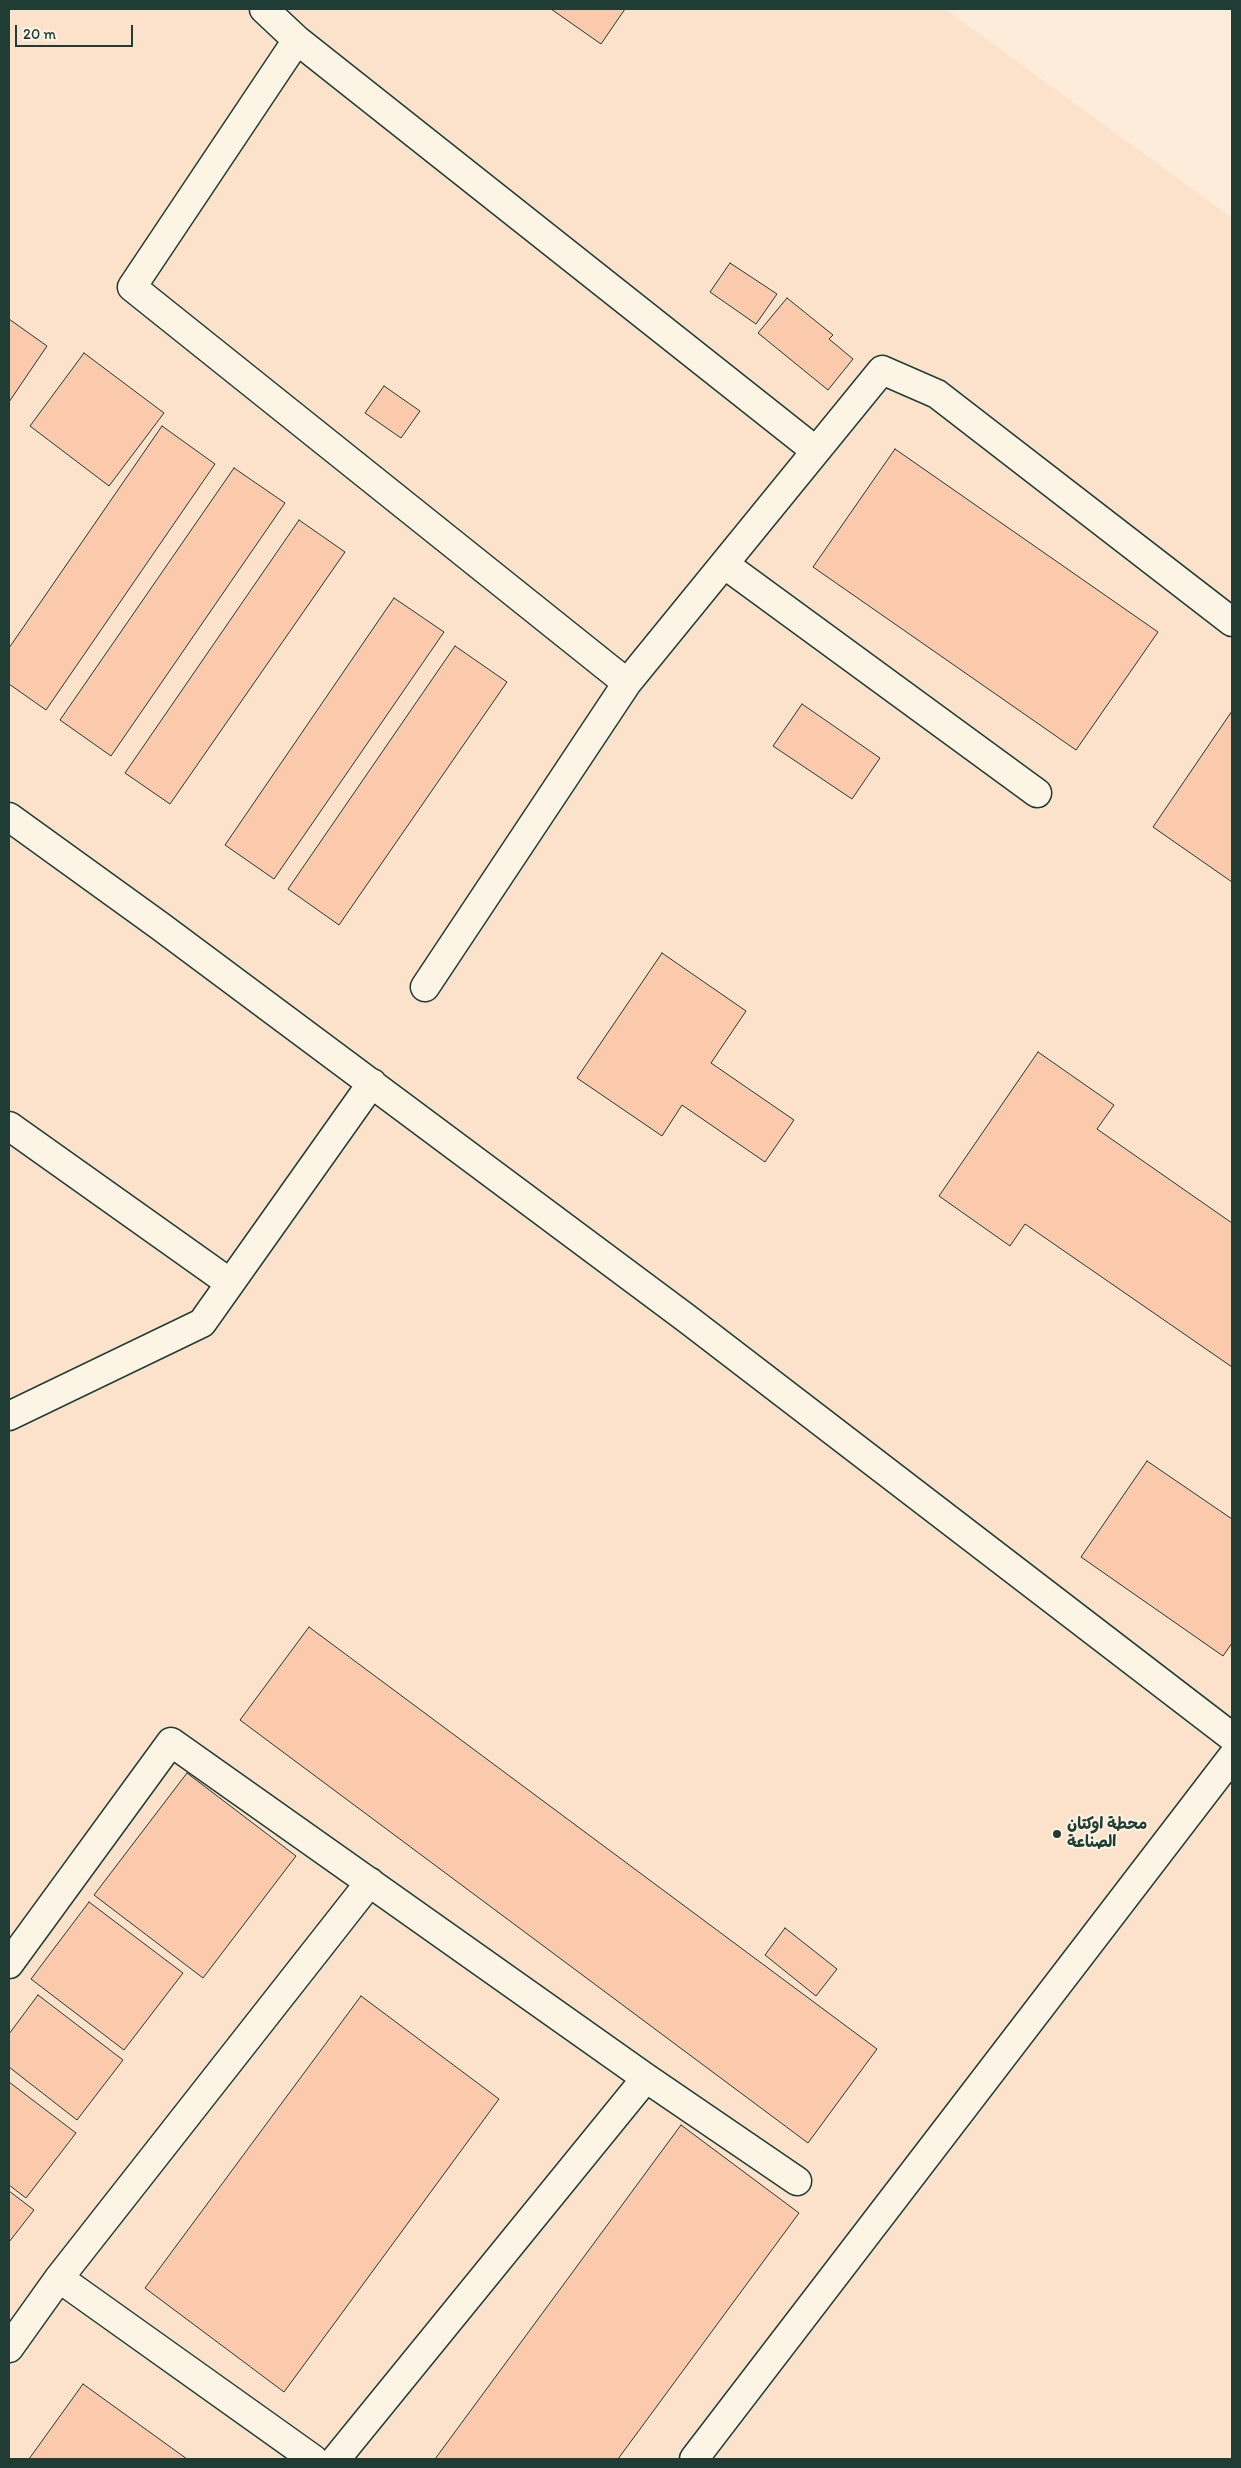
<!DOCTYPE html>
<html>
<head>
<meta charset="utf-8">
<style>
	body { margin:0 }
	#map { position:relative; width:1241px; height:2468px; overflow:hidden; background:#fcecd9; font-family:Itim,sans-serif }
	canvas { display:block }
	.frame { position:absolute; inset:0; border:10px solid #1f3d34; pointer-events:none }
	.scale { position:absolute; left:15px; top:25px; width:118px; height:22px; box-sizing:border-box; border:2px solid #1f3d34; border-top:0; padding-left:6px; font-size:15px; line-height:18px; white-space:nowrap; color:#1f3d34; -webkit-text-stroke:4px #fcf5e5; paint-order:stroke }
</style>
</head>
<body>
<div id="map">
<canvas width="1241" height="2468"></canvas>
<div class="frame"></div>
<div class="scale">20 m</div>
</div>
<script>
const context = document.querySelector('canvas').getContext('2d');
context.lineJoin = 'round';
function paint(path, color) { context.fillStyle = color; context.fill(path, 'evenodd'); }
const shape = rows => new Path2D(rows.map(r => 'M' + r).join(''));
function strokePath(path, color, width, dash) { context.strokeStyle = color; context.lineWidth = width; context.lineCap = dash ? 'butt' : 'round'; context.setLineDash(dash || []); context.stroke(path); }
function write(font, color, halo, rows, align = 'center') {
  context.font = font + ' Itim,"Playpen Sans Arabic",sans-serif'; context.lineWidth = 4; context.setLineDash([]); context.textBaseline = 'middle'; context.strokeStyle = halo; context.fillStyle = color; for (const [text, x, y, turn = 0] of rows) {
    context.save(); context.translate(x, y); context.rotate((+turn || 0) * Math.PI / 180); context.textAlign = isNaN(turn) ? turn : align; if (halo) context.strokeText(text, 0, 0); context.fillText(text, 0, 0); context.restore();
  }
}
paint(shape([
	[9,9,945,9,1232,218,1232,2459,9,2459]
]), '#fce2cb');
const building = shape([
	[551,9,625,9,601,44,551,9],
	[730,263,777,294,756,324,710,292,730,263],
	[787,298,833,335,829,339,853,359,828,390,758,333,787,298],
	[9,319,47,346,9,402,9,319],
	[84,353,164,413,109,486,30,426,84,353],
	[384,386,420,411,401,438,365,413,384,386],
	[162,426,215,464,46,710,9,684,9,648,162,426],
	[895,449,1158,632,1076,750,813,567,895,449],
	[234,468,285,503,111,756,60,720,234,468],
	[299,520,345,552,170,804,125,773,299,520],
	[394,598,444,632,274,879,225,845,394,598],
	[455,646,507,682,339,925,288,889,455,646],
	[802,704,880,758,852,799,773,746,802,704],
	[1232,711,1232,882,1153,827,1232,711],
	[662,953,746,1011,711,1063,794,1120,765,1162,682,1105,662,1136,577,1078,662,953],
	[1038,1052,1114,1105,1097,1129,1232,1223,1232,1367,1025,1224,1010,1246,939,1196,1038,1052],
	[1147,1461,1232,1519,1232,1643,1223,1656,1081,1557,1147,1461],
	[309,1627,877,2049,808,2143,240,1720,309,1627],
	[187,1773,296,1856,203,1978,94,1895,187,1773],
	[89,1902,183,1973,124,2050,31,1979,89,1902],
	[785,1928,837,1969,816,1996,765,1955,785,1928],
	[38,1995,123,2060,77,2120,9,2067,9,2034,38,1995],
	[361,1996,499,2099,284,2392,145,2288,361,1996],
	[9,2082,76,2133,26,2198,9,2185,9,2082],
	[681,2125,799,2213,618,2459,435,2459,681,2125],
	[9,2191,34,2210,9,2242,9,2191],
	[83,2384,187,2459,29,2459,83,2384]
]);
paint(building, '#fbc9ab');
strokePath(building, '#1f3d34', 1);
const minor = shape([
	[264,9,297,40,132,287,627,683,425,987],
	[297,40,816,451],
	[724,564,1037,793],
	[627,683,882,370,937,394,1232,622],
	[9,817,160,926,686,1318,1232,1737],
	[9,1126,230,1283],
	[9,1416,202,1323,372,1083],
	[9,1964,171,1742,646,2078,797,2181],
	[59,2278,313,2459],
	[9,2348,59,2278,370,1882],
	[336,2459,646,2078],
	[694,2459,1232,1757]
]);
strokePath(minor, '#1f3d34', 31);
strokePath(minor, '#fcf5e5', 28);
for (const [x, y, r, color] of [
	[1057,1834,5,"#1f3d34"]
]) { const dot = new Path2D(); dot.arc(x, y, r, 0, 2 * Math.PI); context.fillStyle = color; context.fill(dot); strokePath(dot, '#fcf5e5', 2); }
write('bold 16px', '#1f3d34', '#fcf5e5', [
	["محطة اوكتان",1067,1825],
	["الصناعة",1067,1843]
], 'left');
</script>
</body>
</html>
